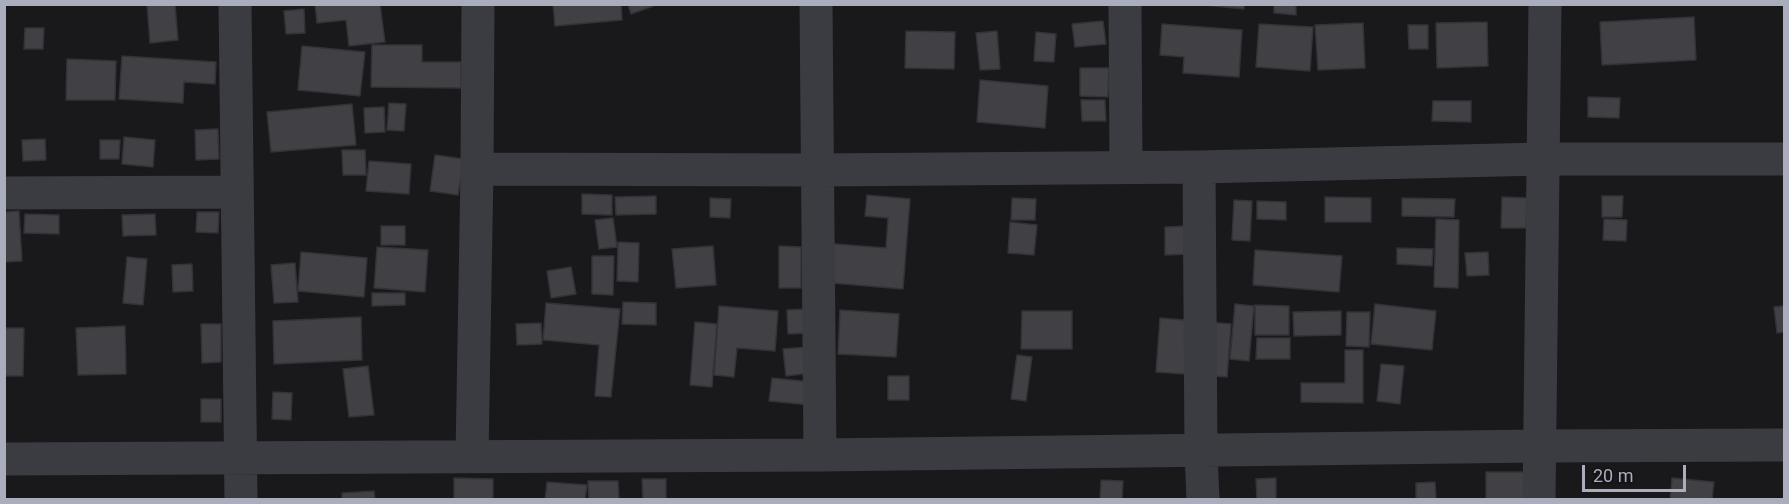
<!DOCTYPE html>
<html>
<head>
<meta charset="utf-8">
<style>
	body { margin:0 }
	#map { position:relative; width:1789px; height:504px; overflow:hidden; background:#19181b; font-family:Roboto,sans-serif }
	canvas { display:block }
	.frame { position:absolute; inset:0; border:6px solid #aaadbb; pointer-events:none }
	.scale { position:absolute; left:1582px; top:465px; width:104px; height:27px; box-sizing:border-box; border:3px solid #aaadbb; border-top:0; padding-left:8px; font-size:18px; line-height:21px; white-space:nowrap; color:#aaadbb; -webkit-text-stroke:4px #141316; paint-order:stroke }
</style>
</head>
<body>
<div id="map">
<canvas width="1789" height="504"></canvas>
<div class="frame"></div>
<div class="scale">20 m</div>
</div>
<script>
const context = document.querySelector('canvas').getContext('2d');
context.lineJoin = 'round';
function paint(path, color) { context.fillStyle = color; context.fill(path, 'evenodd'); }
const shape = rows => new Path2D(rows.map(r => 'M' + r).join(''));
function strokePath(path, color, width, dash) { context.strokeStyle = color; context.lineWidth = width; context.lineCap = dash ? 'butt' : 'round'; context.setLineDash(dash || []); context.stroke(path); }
const building = shape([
	[147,4,175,4,178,40,150,43,147,4],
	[315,4,380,4,385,42,349,46,346,20,317,23,315,4],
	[553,4,621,4,622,20,555,26,553,4],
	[628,4,659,4,631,14,628,4],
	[1194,4,1244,4,1244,9,1194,4],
	[1274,4,1296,4,1296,15,1274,13,1274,4],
	[304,9,305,33,286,34,284,11,304,9],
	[1694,17,1696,60,1602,65,1600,22,1694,17],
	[1103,21,1106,44,1075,47,1072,24,1103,21],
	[1487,22,1488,66,1437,68,1436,23,1487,22],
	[1363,23,1365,68,1318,70,1315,25,1363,23],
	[1162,24,1242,30,1239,77,1183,73,1184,57,1160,55,1162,24],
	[1259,24,1313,27,1310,71,1256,67,1259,24],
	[1408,25,1428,25,1428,49,1409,49,1408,25],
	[25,28,44,28,43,49,24,49,25,28],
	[906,31,955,32,954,69,905,68,906,31],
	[997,31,1000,69,980,70,976,33,997,31],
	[1036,32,1056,34,1054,62,1034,61,1036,32],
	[372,45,422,45,422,62,461,62,461,88,371,87,372,45],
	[302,46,365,52,360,96,298,90,302,46],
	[122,56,216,62,215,84,184,82,183,103,119,99,122,56],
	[67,59,116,61,115,100,66,100,67,59],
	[1080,68,1109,68,1108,97,1080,96,1080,68],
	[980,80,1048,86,1045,128,977,122,980,80],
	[1588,97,1620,98,1619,118,1588,117,1588,97],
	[1081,100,1105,100,1106,121,1082,121,1081,100],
	[1433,101,1471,101,1471,122,1432,121,1433,101],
	[389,103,406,104,404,131,387,130,389,103],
	[352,104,356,145,271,152,267,112,352,104],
	[384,107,385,132,365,133,364,108,384,107],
	[218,129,219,159,196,160,195,130,218,129],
	[124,137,155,140,153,167,122,164,124,137],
	[45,139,46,160,23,161,22,140,45,139],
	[100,140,120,140,119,159,100,159,100,140],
	[342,150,365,150,366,175,343,175,342,150],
	[435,155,464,159,458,195,430,191,435,155],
	[369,161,411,164,409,194,366,191,369,161],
	[582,194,612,195,612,215,582,214,582,194],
	[867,195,910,199,903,289,820,282,823,243,886,248,888,218,865,216,867,195],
	[656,196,656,214,616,215,615,197,656,196],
	[1602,196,1623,196,1622,217,1602,217,1602,196],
	[1325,197,1371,198,1371,222,1325,222,1325,197],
	[1502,197,1527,198,1526,228,1501,228,1502,197],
	[710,198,731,199,730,218,710,217,710,198],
	[1012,198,1036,199,1035,220,1011,220,1012,198],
	[1402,198,1455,199,1454,217,1402,216,1402,198],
	[1234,200,1252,201,1250,241,1232,240,1234,200],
	[1257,201,1286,202,1286,220,1257,219,1257,201],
	[19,211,22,261,4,262,4,212,19,211],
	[197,212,219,212,218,233,196,232,197,212],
	[25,214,59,215,59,234,24,233,25,214],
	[155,214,156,235,123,236,122,215,155,214],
	[613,218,617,247,599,249,595,220,613,218],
	[1436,219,1459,220,1458,288,1434,287,1436,219],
	[1604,219,1627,220,1626,241,1603,240,1604,219],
	[1010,222,1037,225,1034,255,1008,253,1010,222],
	[381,226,405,226,405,245,381,245,381,226],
	[1190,226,1191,254,1165,255,1165,227,1190,226],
	[618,242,639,243,638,282,617,281,618,242],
	[713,246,716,285,676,288,672,249,713,246],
	[779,246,801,247,801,288,779,288,779,246],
	[377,247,428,250,425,292,374,288,377,247],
	[1397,248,1433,249,1432,266,1397,264,1397,248],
	[1255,250,1342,256,1339,292,1253,285,1255,250],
	[301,252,367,258,364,297,298,291,301,252],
	[1488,252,1489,275,1467,276,1465,253,1488,252],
	[592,256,614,256,613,295,592,294,592,256],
	[127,257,147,259,143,305,123,303,127,257],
	[295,263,298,302,274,303,271,265,295,263],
	[192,264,193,291,173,292,172,265,192,264],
	[571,267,576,294,551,298,547,271,571,267],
	[372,293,405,293,405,305,372,306,372,293],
	[623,302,656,303,656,325,622,324,623,302],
	[546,303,620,309,611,397,595,396,599,345,543,340,546,303],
	[1235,304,1254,306,1249,361,1230,359,1235,304],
	[1375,304,1436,311,1432,350,1371,344,1375,304],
	[1255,305,1289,306,1289,335,1255,335,1255,305],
	[719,306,778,311,775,351,737,348,734,377,714,375,719,306],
	[1784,306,1784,332,1777,333,1774,307,1784,306],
	[809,309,810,333,788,334,787,310,809,309],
	[840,310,899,314,896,357,838,354,840,310],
	[1022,311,1072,311,1072,349,1021,349,1022,311],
	[1341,311,1341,335,1294,336,1293,312,1341,311],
	[1347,312,1370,312,1369,347,1346,346,1347,312],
	[361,317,362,360,274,364,273,321,361,317],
	[1160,318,1231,324,1227,377,1156,372,1160,318],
	[695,322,717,324,712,387,690,385,695,322],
	[541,323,542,344,517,345,516,324,541,323],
	[201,324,221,324,221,362,202,363,201,324],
	[125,326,126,374,78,375,76,328,125,326],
	[4,328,24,328,23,376,4,376,4,328],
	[1257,338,1290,338,1290,359,1256,359,1257,338],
	[808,347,810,373,786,376,783,349,808,347],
	[1345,350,1363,350,1363,403,1301,402,1301,383,1345,383,1345,350],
	[1017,355,1032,357,1026,401,1011,399,1017,355],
	[1381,364,1404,366,1400,404,1377,401,1381,364],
	[368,366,374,415,349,417,343,369,368,366],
	[888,376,909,376,909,400,888,400,888,376],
	[772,378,812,382,810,405,769,401,772,378],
	[273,392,292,393,291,420,272,419,273,392],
	[201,399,221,399,221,422,201,422,201,399],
	[1486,472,1527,472,1527,500,1486,500,1486,472],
	[454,478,493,479,493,500,454,500,454,478],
	[1276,478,1276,499,1257,500,1256,479,1276,478],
	[1672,478,1714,482,1712,500,1670,500,1672,478],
	[642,479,666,479,666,500,643,500,642,479],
	[1101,480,1123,481,1122,500,1100,500,1101,480],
	[588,481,618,481,619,500,589,500,588,481],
	[547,482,587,485,585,500,545,500,547,482],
	[1435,482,1436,500,1416,500,1416,483,1435,482],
	[374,491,375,500,342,500,342,493,374,491]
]);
paint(building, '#404045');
strokePath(building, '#333237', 1.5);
strokePath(shape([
	[235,4,241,500],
	[816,4,820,455],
	[1125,4,1126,167],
	[1199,167,1201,451,1203,500],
	[477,169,818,170,1199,167,1543,159,1784,159],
	[4,193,236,192],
	[472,456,477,169,478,4],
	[4,459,820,455,1539,446,1784,445],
	[1539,500,1545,4]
]), '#3b3b42', 33);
</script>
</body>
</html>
